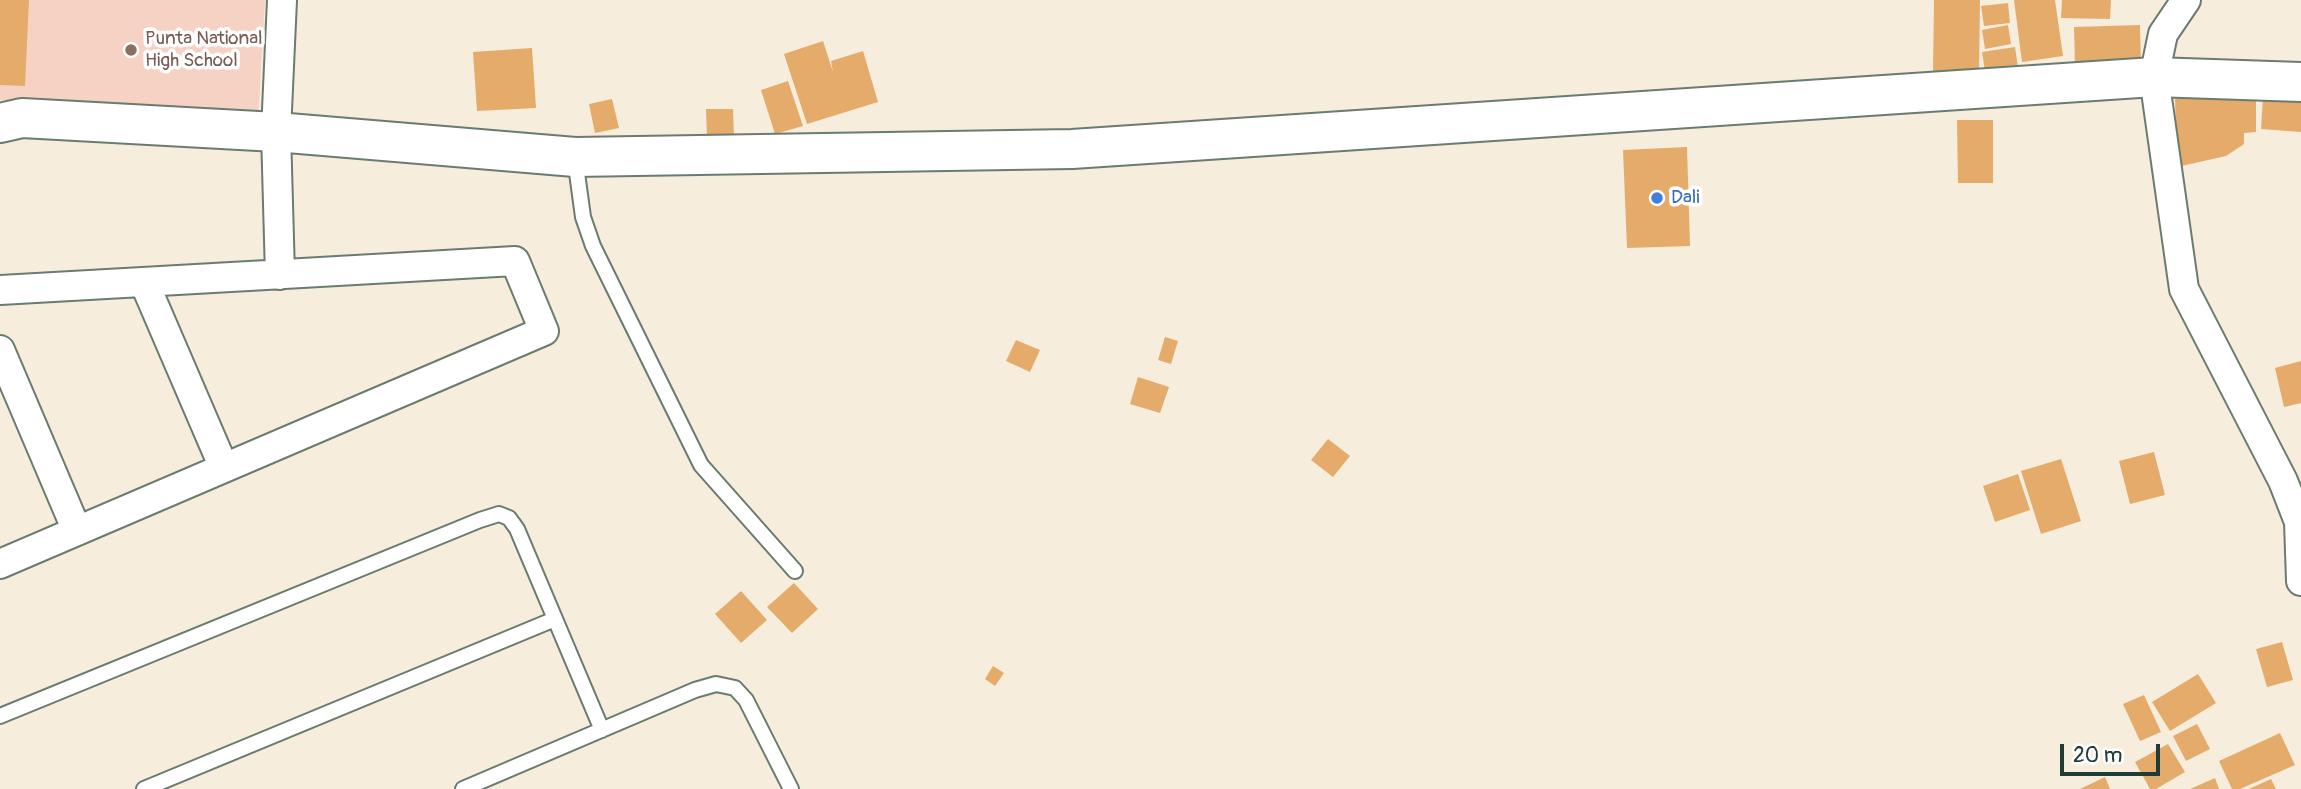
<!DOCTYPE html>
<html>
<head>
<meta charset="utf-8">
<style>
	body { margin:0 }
	#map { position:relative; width:2301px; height:789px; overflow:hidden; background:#f6eddc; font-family:Pangolin,sans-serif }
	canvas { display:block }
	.scale { position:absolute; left:2060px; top:744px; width:100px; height:32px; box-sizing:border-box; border:4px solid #1f3d34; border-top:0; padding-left:9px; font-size:21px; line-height:24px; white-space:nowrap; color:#1f3d34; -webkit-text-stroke:5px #fff; paint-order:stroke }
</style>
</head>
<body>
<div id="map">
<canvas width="2301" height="789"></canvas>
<div class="scale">20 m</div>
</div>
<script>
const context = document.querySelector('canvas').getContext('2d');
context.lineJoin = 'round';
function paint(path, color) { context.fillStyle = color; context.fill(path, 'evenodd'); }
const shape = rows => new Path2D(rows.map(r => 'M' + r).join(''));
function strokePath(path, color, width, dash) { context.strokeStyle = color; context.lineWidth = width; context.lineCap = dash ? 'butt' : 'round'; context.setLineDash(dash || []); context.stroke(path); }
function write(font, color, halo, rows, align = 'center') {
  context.font = font + ' Pangolin,sans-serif'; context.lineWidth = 7; context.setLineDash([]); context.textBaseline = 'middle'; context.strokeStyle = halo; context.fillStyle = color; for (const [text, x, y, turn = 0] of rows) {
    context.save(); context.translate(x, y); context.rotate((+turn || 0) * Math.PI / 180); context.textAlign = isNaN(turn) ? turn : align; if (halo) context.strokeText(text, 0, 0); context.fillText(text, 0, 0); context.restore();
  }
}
paint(shape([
	[0,0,265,0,258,120,0,100]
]), '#f6d2c5');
paint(shape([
	[0,0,29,0,25,86,0,85],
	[1934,0,1980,0,1979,74,1933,74],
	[2014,0,2055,0,2063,56,2022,62],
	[2062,0,2111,0,2110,19,2061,18],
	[2008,3,2010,23,1984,26,1981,6],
	[2008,25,2011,44,1985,49,1982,30],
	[2140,25,2141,65,2075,67,2074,27],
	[823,41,833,72,831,61,863,51,878,102,807,124,784,54],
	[2015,47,2019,74,1986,78,1982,52],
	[532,48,536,108,477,111,473,52],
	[788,81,803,126,775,134,761,90],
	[2175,97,2256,97,2256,132,2244,133,2244,144,2226,156,2177,167],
	[2263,97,2301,99,2301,132,2261,129],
	[612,99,619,128,595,133,589,104],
	[706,109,733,109,734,138,707,138],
	[1957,120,1993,120,1993,183,1958,183],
	[1687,147,1690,246,1627,248,1623,150],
	[1165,337,1178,341,1171,364,1158,360],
	[1016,340,1040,350,1030,372,1006,361],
	[2301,361,2301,403,2284,407,2275,368],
	[1138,377,1169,387,1160,413,1130,404],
	[1328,439,1350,456,1333,477,1311,460],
	[2154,452,2165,495,2130,504,2119,461],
	[2061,459,2081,521,2041,534,2021,471],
	[2018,474,2030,510,1995,522,1983,486],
	[794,583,818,609,792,633,767,607],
	[741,591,767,620,741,643,715,614],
	[2282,642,2293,680,2267,687,2256,649],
	[993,666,1004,673,995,686,985,679],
	[2198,674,2216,703,2170,731,2152,702],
	[2144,695,2161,732,2140,741,2123,704],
	[2197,724,2210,749,2186,761,2173,736],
	[2280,733,2295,765,2240,789,2232,789,2219,761],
	[2168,744,2185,772,2156,789,2150,789,2135,762],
	[2105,777,2110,789,2080,789],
	[2215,778,2219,789,2190,789],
	[2271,779,2276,789,2249,789]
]), '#e5ab6a');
const lane = shape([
	[575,158,583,217,593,246,701,465,795,571],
	[0,716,480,520,499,514,509,518,517,529,602,730],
	[144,789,555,619],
	[463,789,695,690,716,684,735,688,746,700,791,789]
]);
const street = shape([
	[2186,0,2163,34,2154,77,2184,289,2283,481,2299,522,2301,581],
	[280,275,276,132,282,0],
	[144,282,224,468],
	[0,290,515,261,544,331,0,564],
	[0,350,77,531]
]);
const secondary = shape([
	[0,123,22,118,276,132,575,157,1072,149,2154,77,2301,82]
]);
strokePath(lane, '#6a7b6f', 18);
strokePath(street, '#6a7b6f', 32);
strokePath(secondary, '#6a7b6f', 42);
strokePath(lane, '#fff', 14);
strokePath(street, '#fff', 28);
strokePath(secondary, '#fff', 38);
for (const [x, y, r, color] of [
	[131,50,7,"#8d6e63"],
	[1657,198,7,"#3f7fe0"]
]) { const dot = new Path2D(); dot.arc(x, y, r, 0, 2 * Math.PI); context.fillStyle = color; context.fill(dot); strokePath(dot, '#fff', 2.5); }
write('19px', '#785e54', '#fff', [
	["Punta National",145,39],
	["High School",145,61]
], 'left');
write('19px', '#366cbe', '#fff', [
	["Dali",1671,198]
], 'left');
</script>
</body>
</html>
